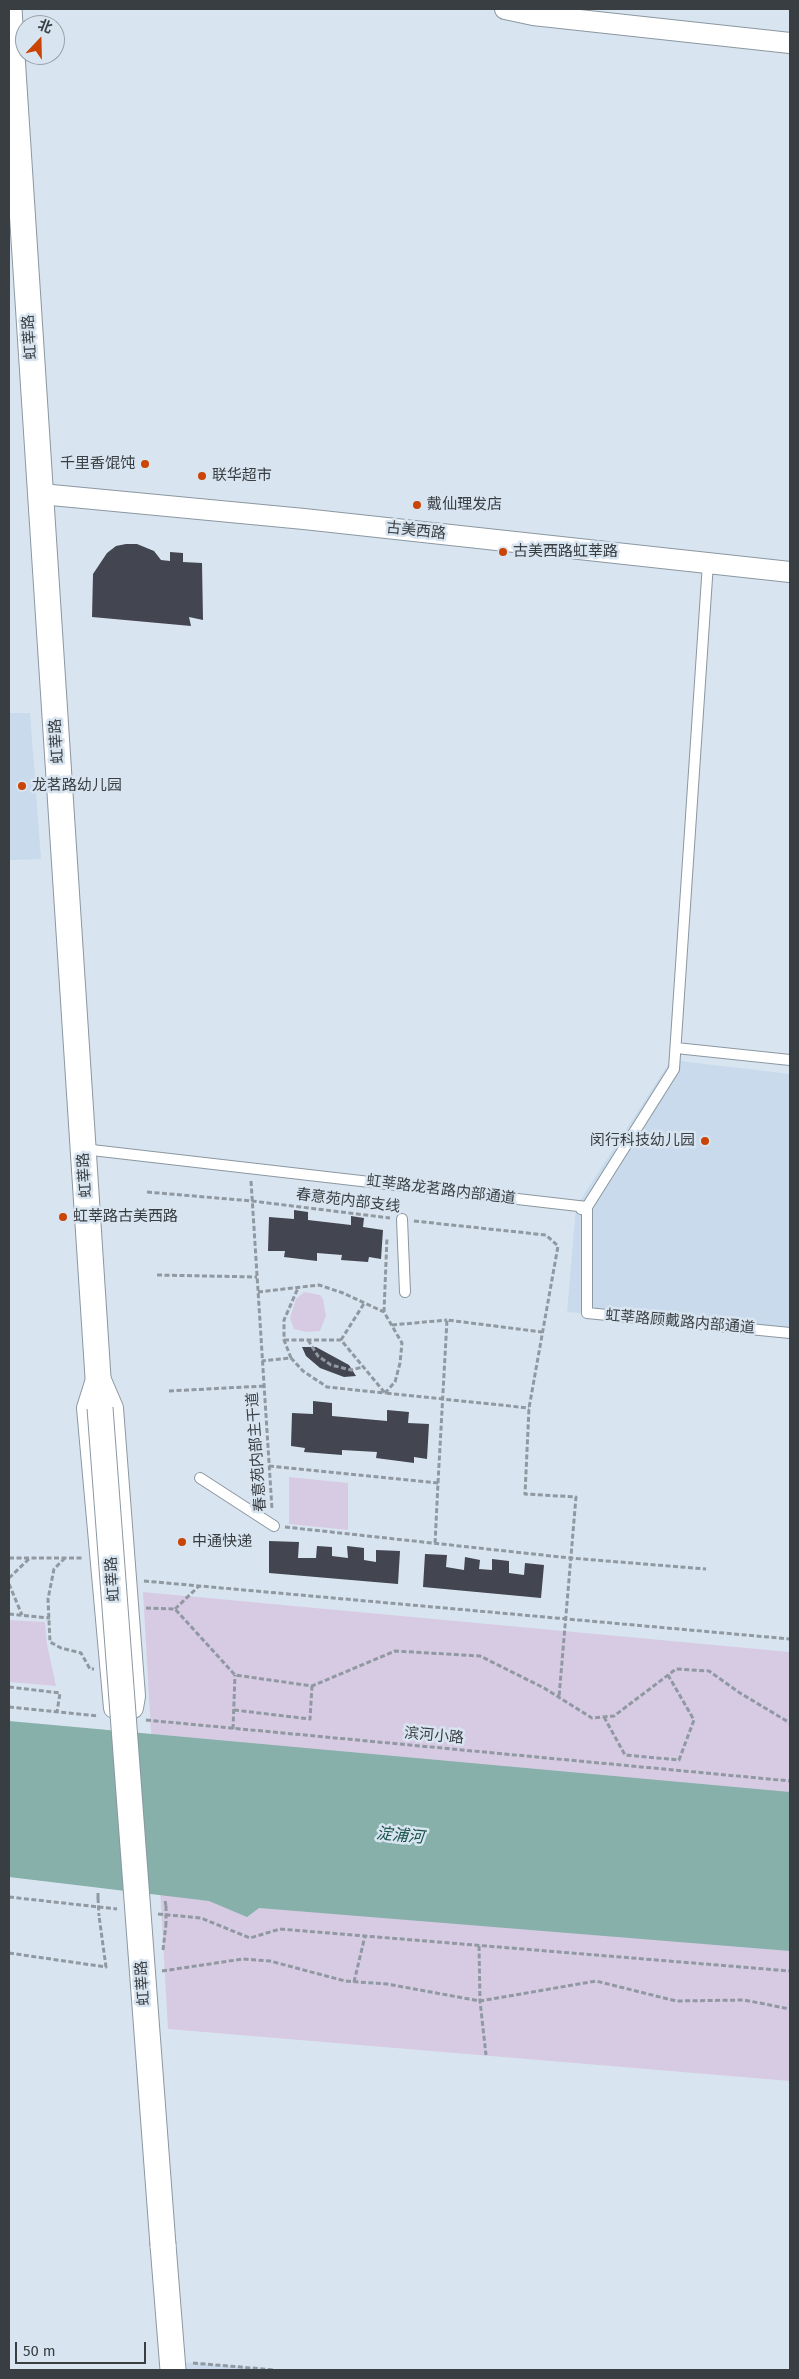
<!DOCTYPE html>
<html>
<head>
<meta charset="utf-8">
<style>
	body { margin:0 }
	#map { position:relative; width:799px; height:2379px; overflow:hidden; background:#d8e5f0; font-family:"Fira Sans","Noto Sans SC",sans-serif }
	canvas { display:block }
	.frame { position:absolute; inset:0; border:10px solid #393e42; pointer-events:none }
	.north { position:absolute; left:15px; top:15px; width:50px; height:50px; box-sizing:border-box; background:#d8e5f0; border:1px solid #98a2aa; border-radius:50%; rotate:21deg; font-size:14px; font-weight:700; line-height:20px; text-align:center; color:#393e42 }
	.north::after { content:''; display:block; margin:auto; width:18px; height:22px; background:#ca4406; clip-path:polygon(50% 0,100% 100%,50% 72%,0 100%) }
	.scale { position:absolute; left:15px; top:2342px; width:131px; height:22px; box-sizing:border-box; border:2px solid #393e42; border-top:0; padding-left:6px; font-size:15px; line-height:18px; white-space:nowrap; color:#393e42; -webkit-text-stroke:4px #d8e5f0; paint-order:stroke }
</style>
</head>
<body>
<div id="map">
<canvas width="799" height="2379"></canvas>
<div class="frame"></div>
<div class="north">北</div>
<div class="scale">50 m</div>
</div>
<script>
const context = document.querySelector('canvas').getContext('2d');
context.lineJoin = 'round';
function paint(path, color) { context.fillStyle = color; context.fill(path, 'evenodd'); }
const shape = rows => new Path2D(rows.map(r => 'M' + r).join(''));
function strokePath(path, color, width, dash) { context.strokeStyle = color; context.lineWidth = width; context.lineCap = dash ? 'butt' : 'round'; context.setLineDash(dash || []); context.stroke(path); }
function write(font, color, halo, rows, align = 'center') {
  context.font = font + ' "Fira Sans","Noto Sans SC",sans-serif'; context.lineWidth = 5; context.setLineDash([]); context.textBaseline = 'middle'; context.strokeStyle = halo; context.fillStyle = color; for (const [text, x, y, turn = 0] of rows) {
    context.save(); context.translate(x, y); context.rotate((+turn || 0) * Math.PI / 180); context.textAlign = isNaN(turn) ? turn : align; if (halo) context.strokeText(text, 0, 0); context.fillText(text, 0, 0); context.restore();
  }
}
paint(shape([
	[9,713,30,713,41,859,9,860],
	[671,1060,790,1074,790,1329,567,1312,576,1207],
	[184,2362,274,2370,185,2370]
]), '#c8daeb');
paint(shape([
	[304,1292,320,1295,323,1299,326,1316,320,1331,306,1332,294,1329,290,1318,296,1299],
	[289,1477,348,1483,348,1530,289,1524],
	[143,1592,790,1652,790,2081,168,2029],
	[9,1620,45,1622,47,1644,56,1686,9,1682]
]), '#d7cbe4');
paint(shape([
	[9,1721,790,1792,790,1951,259,1908,247,1917,209,1901,9,1877]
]), '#86b0a9');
paint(shape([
	[126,544,137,544,154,551,161,560,170,561,170,552,183,553,183,562,202,563,203,620,189,617,191,626,92,617,93,574,107,553,116,546],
	[294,1210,308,1212,308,1220,351,1225,351,1216,364,1218,363,1227,383,1230,381,1259,369,1257,368,1262,341,1260,342,1255,317,1253,317,1261,284,1257,285,1251,268,1251,269,1217,294,1219],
	[302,1347,316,1347,349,1365,356,1376,344,1377,320,1368,306,1356],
	[313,1401,332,1403,332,1416,387,1421,387,1410,409,1412,408,1423,429,1424,427,1459,414,1457,414,1463,376,1458,377,1452,342,1450,342,1455,304,1452,305,1448,291,1446,292,1413,313,1414],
	[269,1541,299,1542,298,1558,316,1558,317,1546,332,1547,332,1556,348,1558,347,1546,364,1548,364,1560,376,1562,376,1550,400,1551,398,1584,269,1573],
	[425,1554,447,1555,446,1567,464,1570,465,1557,480,1560,479,1569,492,1570,492,1559,509,1561,509,1573,524,1575,525,1563,544,1565,541,1598,423,1587]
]), '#434551');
const service = shape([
	[676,1048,790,1060],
	[83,1149,587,1207,674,1069,708,563],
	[581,1209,587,1207,587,1313,790,1333],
	[402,1219,405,1292],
	[200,1478,274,1526]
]);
const minor = shape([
	[505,9,533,15,790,43],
	[41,494,304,519,790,572],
	[98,1373,113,1408,135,1696,133,1708,114,1708,87,1408,98,1373]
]);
const tertiary = shape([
	[9,9,100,1408],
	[163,2245,173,2370]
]);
strokePath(service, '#8b97a1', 12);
strokePath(minor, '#8b97a1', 22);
strokePath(tertiary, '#8b97a1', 27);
strokePath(shape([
	[251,1181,272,1509],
	[147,1192,252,1201,390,1218],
	[414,1221,546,1235,558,1246,529,1408,525,1494,576,1497,559,1697],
	[157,1275,257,1277],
	[258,1292,319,1285,343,1293,384,1312,402,1343,400,1363,395,1382,385,1393,327,1387,303,1371,291,1358,262,1361],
	[384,1312,387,1237],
	[392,1325,447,1320],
	[284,1340,341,1340,385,1393,529,1408],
	[308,1340,318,1356,331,1365,351,1370,363,1367],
	[341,1340,365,1302],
	[291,1358,284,1340,284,1320,298,1288],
	[169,1391,264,1386],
	[269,1466,438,1483,435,1544],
	[438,1483,447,1320,542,1332],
	[285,1527,570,1558,706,1569],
	[9,1558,84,1558],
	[65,1558,54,1569,48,1599,50,1642,61,1648,81,1653,90,1669,94,1669],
	[9,1578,30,1558],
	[144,1581,790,1639],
	[9,1584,22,1615],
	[146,1608,175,1609,235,1675,312,1686,395,1651,480,1656,544,1688,592,1718,614,1716,676,1669,709,1671,740,1693,790,1723],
	[175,1609,199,1586],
	[9,1614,50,1618],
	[9,1687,60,1693,57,1712],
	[9,1707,98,1716],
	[234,1710,310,1719,312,1686],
	[604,1717,625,1755,679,1760,694,1720,668,1675],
	[146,1720,790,1781],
	[233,1729,235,1675],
	[98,1893,98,1898],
	[9,1897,117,1909],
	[165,1901,166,1906],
	[158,1914,201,1918,250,1938,280,1929,790,1971],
	[479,1946,480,2001,486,2055],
	[163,1950,166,1924],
	[9,1953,106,1967,99,1916],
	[162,1971,243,1959,270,1961,345,1981,387,1984,480,2001,596,1981,676,2001,744,2000,790,2009],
	[354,1982,365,1936],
	[193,2363,275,2370]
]), '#9099a1', 3, [5, 2.5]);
strokePath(service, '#fff', 10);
strokePath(minor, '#fff', 20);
strokePath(tertiary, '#fff', 25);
const tertiaryBridge = shape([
	[100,1408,163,2245]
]);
strokePath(tertiaryBridge, '#8b97a1', 27, []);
strokePath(shape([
	[98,1898,99,1916],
	[166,1906,166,1924]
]), '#9099a1', 3, [5, 2.5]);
strokePath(tertiaryBridge, '#fff', 25);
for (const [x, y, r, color] of [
	[145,464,5,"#ca4406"],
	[202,476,5,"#ca4406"],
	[417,505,5,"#ca4406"],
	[503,552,5,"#ca4406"],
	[22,786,5,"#ca4406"],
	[705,1141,5,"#ca4406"],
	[63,1217,5,"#ca4406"],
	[182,1542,5,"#ca4406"]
]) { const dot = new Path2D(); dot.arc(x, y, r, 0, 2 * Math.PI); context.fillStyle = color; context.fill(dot); strokePath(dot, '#d8e5f0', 2); }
write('15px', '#393e42', '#d8e5f0', [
	["虹莘路",30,337,-94],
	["古美西路",416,531,6],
	["虹莘路",57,741,-94],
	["虹莘路",85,1175,-94],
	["虹莘路龙茗路内部通道",441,1190,7],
	["春意苑内部支线",348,1201,7],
	["虹莘路顾戴路内部通道",680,1322,5],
	["春意苑内部主干道",257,1452,-94],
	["虹莘路",113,1579,-94],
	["滨河小路",434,1736,5],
	["虹莘路",143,1983,-94]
]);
write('15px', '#393e42', '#d8e5f0', [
	["千里香馄饨",135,464,"right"],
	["联华超市",212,476],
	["戴仙理发店",427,505],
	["古美西路虹莘路",513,552],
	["龙茗路幼儿园",32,786],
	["闵行科技幼儿园",695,1141,"right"],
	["虹莘路古美西路",73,1217],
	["中通快递",192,1542]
], 'left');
write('italic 16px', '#144f48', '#d8e5f0', [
	["淀浦河",400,1836,5]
]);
</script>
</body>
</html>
